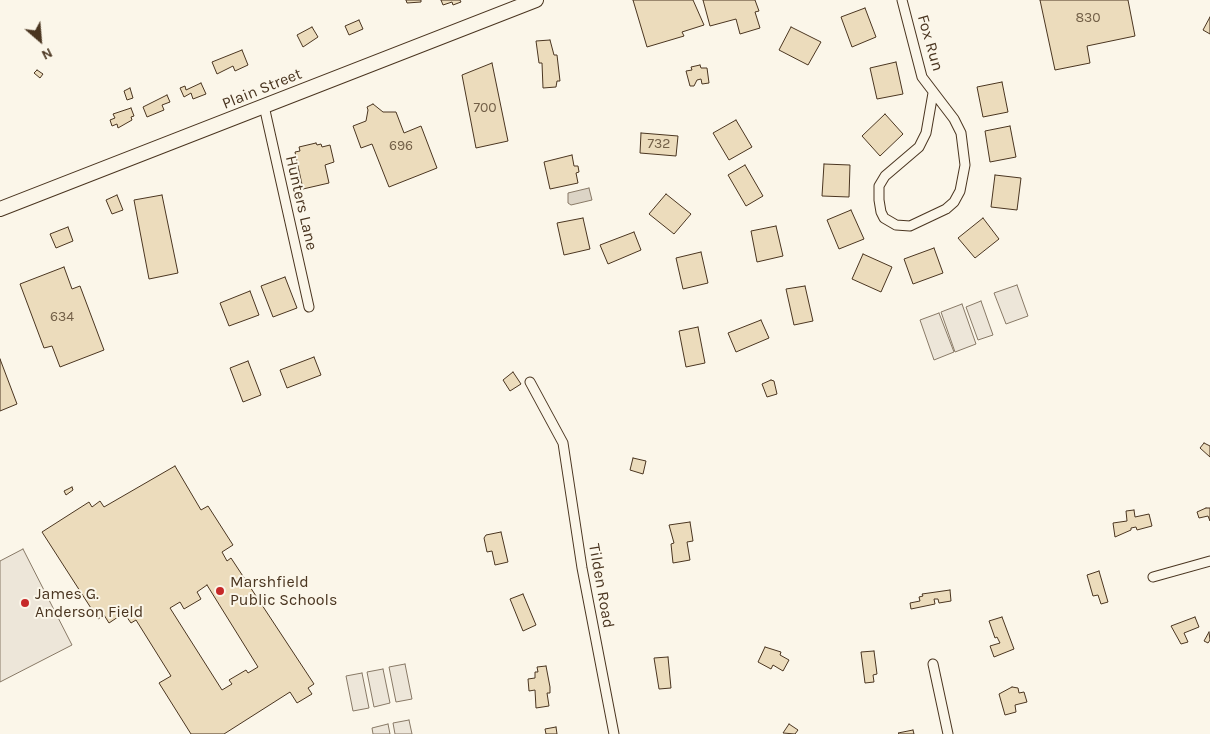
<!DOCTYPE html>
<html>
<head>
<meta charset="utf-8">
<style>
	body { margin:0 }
	#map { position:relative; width:1210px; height:734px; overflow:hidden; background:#fbf6e9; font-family:Karla,sans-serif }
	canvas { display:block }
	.north { position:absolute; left:15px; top:15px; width:50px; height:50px; -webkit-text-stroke:4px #fbf6e9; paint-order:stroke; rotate:153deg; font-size:14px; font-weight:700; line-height:20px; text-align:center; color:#4a3520 }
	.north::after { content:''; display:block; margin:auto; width:18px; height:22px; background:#4a3520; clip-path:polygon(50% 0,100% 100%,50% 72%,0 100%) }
</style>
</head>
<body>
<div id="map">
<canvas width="1210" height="734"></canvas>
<div class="north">N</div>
</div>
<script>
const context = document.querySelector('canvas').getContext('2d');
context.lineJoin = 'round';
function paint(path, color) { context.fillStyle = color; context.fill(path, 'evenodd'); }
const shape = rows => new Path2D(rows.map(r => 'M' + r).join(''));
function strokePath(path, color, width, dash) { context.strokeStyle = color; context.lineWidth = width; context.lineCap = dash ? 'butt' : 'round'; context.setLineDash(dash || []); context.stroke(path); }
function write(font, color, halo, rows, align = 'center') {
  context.font = font + ' Karla,sans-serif'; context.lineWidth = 4; context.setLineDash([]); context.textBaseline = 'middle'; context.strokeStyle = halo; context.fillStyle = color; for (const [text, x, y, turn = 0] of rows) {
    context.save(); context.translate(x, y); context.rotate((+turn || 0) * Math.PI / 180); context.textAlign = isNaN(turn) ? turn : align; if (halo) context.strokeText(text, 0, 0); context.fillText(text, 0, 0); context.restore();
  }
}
const green = shape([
	[1017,285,1028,316,1006,324,994,293,1017,285],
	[981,301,993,335,978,340,966,307,981,301],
	[962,304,976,344,955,352,941,312,962,304],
	[939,313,954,352,934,360,920,320,939,313],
	[23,549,72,645,0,682,0,561,23,549],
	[405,664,412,699,396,702,389,667,405,664],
	[383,669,390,703,374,707,367,672,383,669],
	[362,673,369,708,353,711,346,676,362,673],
	[409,720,412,734,395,734,393,723,409,720],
	[388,724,390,734,373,734,372,728,388,724]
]);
paint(green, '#ede6d9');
strokePath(green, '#887966', 1);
const water = shape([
	[589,188,592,200,571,205,568,203,568,193,589,188]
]);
paint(water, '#dcd4c6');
strokePath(water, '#887966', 1);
const building = shape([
	[406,0,421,0,421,2,407,3,406,0],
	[441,0,460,0,461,2,453,5,452,2,443,5,441,0],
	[633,0,693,0,704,25,682,32,684,36,647,47,633,0],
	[703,0,755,0,759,11,755,12,760,28,740,34,736,19,710,26,703,0],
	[1040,0,1128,0,1135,36,1087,46,1090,63,1055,70,1040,0],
	[865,8,876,37,852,47,841,17,865,8],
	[1210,17,1210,34,1203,30,1210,17],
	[359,20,363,29,349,35,345,26,359,20],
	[312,27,318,37,303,47,297,35,312,27],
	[791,27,821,42,808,65,779,50,791,27],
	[550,40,554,55,557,55,560,81,557,81,556,87,543,88,542,63,539,63,536,41,550,40],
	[242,50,248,65,235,71,233,66,217,74,212,62,242,50],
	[896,62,903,94,877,99,870,68,896,62],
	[492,63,508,141,476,148,462,75,492,63],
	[700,65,701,68,707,68,709,83,702,84,701,79,697,80,694,86,690,86,686,71,692,70,691,67,700,65],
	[37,70,43,74,40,78,34,73,37,70],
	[1002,82,1008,112,983,117,977,87,1002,82],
	[201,83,206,94,193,99,191,93,184,97,180,88,185,86,186,90,201,83],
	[130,88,133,98,127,100,124,91,130,88],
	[167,95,170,102,162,105,164,110,147,117,143,107,167,95],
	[373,104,383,112,396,112,404,133,421,126,437,168,389,187,372,144,361,148,353,126,366,121,368,110,367,107,373,104],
	[131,108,134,116,131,117,132,120,118,128,117,124,112,126,110,120,115,118,113,114,131,108],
	[885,114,903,134,880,156,862,136,885,114],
	[736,120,752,147,729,160,713,133,736,120],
	[1010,126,1016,157,990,162,985,131,1010,126],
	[641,133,678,136,676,156,640,153,641,133],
	[316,143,317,145,321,144,322,147,330,145,334,162,325,165,329,183,303,189,295,152,300,151,299,147,316,143],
	[572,155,574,166,578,166,579,172,576,173,578,183,550,189,544,162,572,155],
	[824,164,850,165,849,197,822,196,824,164],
	[745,165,763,196,746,206,728,175,745,165],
	[995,175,1021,178,1017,210,991,207,995,175],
	[666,194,691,214,674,234,649,214,666,194],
	[117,195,123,210,112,214,106,200,117,195],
	[162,195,178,273,149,279,134,200,162,195],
	[851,210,864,239,839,249,827,220,851,210],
	[583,218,590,249,564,255,557,223,583,218],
	[983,218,999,239,975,258,958,238,983,218],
	[776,226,783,256,757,262,751,231,776,226],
	[68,227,73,241,56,248,50,234,68,227],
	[634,232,641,250,608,264,600,245,634,232],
	[934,248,943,273,913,284,904,259,934,248],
	[701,252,708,283,683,289,676,258,701,252],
	[863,254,892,267,881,292,852,279,863,254],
	[64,267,72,289,80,286,104,350,60,367,52,346,44,348,20,284,64,267],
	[285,277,297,308,273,317,261,286,285,277],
	[805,286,813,321,794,325,786,289,805,286],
	[250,291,259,315,229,326,220,303,250,291],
	[761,320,769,338,736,352,728,333,761,320],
	[698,327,705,363,686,367,679,331,698,327],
	[314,357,321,375,287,388,280,370,314,357],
	[0,359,17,404,0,411,0,359],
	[248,361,261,395,243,402,230,368,248,361],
	[513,372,521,384,510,391,503,380,513,372],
	[771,380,774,381,777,394,767,397,762,384,771,380],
	[1204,443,1210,446,1210,457,1200,448,1204,443],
	[633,458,646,461,643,474,630,470,633,458],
	[175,466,201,510,208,506,233,545,222,552,227,561,231,558,314,684,308,688,312,694,297,703,290,692,224,734,191,734,159,683,171,676,136,620,131,623,124,613,109,623,104,615,98,619,42,532,89,502,92,507,100,501,104,507,175,466],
	[207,585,258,667,248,673,246,670,229,680,232,684,222,690,170,608,180,602,184,609,201,599,197,592,207,585],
	[72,487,73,490,66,495,64,491,72,487],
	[1206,508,1210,508,1210,521,1208,516,1199,518,1197,512,1206,508],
	[1134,510,1135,517,1149,514,1152,526,1137,530,1136,527,1131,528,1131,530,1115,537,1113,523,1127,521,1126,511,1134,510],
	[690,522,693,541,687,542,690,560,673,563,671,544,674,543,669,525,690,522],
	[501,532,508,562,495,565,492,551,487,552,484,538,486,535,501,532],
	[1099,571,1108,602,1101,604,1098,595,1093,596,1087,575,1099,571],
	[950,590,951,601,939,603,938,599,934,599,935,604,911,609,910,603,920,601,919,597,923,596,922,594,950,590],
	[523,594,536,625,523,631,510,599,523,594],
	[1002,617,1014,649,994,657,990,646,1000,643,997,637,995,638,989,621,1002,617],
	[1195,617,1199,627,1184,633,1188,642,1181,644,1171,626,1195,617],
	[1209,632,1210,640,1208,643,1204,641,1209,632],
	[765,647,781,652,780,655,789,660,783,671,773,665,771,669,758,662,765,647],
	[874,651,877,674,873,675,874,682,865,683,861,652,874,651],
	[668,657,671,688,659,689,654,658,668,657],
	[546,666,550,687,550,693,547,693,549,706,536,708,535,690,529,691,528,679,535,678,535,672,538,672,537,667,546,666],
	[1012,687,1018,688,1019,693,1024,692,1027,702,1015,705,1016,712,1005,715,999,694,1012,687],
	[789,724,798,730,795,734,783,733,789,724],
	[556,727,557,734,546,734,545,729,556,727],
	[913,730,914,734,899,734,898,733,913,730]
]);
paint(building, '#ecdcbc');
strokePath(building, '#4a3520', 1);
const minor = shape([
	[902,0,922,77,954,119,961,133,965,165,960,191,954,202,946,209,910,226,896,225,884,218,881,212,879,200,879,186,885,176,919,147,926,133,933,93],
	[264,106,309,307],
	[530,382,563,443,582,568,614,734],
	[1153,577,1210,561],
	[933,664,948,734]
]);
const primary = shape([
	[0,209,536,0]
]);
strokePath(minor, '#4a3520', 11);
strokePath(primary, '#4a3520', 16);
strokePath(minor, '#fbf6e9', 9);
strokePath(primary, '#fbf6e9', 14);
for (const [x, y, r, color] of [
	[220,591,5,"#c62828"],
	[25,603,5,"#c62828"]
]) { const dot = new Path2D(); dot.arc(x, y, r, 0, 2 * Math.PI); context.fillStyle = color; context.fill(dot); strokePath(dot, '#fbf6e9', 2); }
write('14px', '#725f47', null, [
	["830",1088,18],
	["700",485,108],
	["732",659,144],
	["696",401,146],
	["634",62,317]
]);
write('16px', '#4a3520', '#fbf6e9', [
	["Fox Run",930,43,74],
	["Plain Street",262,89,-22],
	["Hunters Lane",301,203,77],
	["Tilden Road",601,586,80]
]);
write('16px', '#4a3520', '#fbf6e9', [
	["Marshfield",230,582],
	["Public Schools",230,600],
	["James G.",35,594],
	["Anderson Field",35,612]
], 'left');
</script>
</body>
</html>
